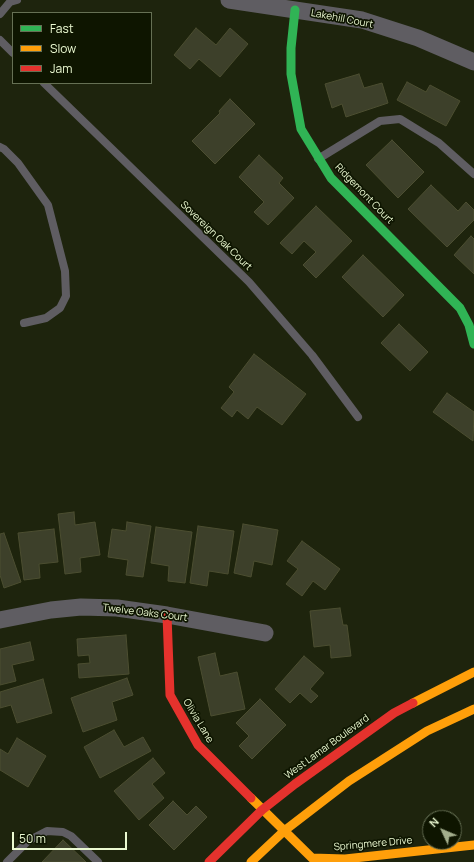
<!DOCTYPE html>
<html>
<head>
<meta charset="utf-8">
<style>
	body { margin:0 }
	#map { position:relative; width:474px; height:862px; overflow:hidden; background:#1e240d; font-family:Manrope,sans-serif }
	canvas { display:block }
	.legend { position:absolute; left:12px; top:12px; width:140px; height:72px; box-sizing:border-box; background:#0e1500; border:1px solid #667054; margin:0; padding:5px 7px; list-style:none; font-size:12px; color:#ebf9d1 }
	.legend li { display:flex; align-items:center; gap:8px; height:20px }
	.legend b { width:20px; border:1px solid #667054 }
	.north { position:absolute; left:422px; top:810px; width:40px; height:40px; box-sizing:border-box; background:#0e1500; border:1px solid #667054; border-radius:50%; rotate:314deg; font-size:11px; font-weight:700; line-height:16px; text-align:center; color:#ebf9d1 }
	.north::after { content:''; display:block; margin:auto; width:14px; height:18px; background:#a3ae8c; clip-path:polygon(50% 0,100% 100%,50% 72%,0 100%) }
	.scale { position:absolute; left:12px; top:832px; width:115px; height:18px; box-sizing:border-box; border:2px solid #ebf9d1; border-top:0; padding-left:5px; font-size:12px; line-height:14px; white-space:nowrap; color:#ebf9d1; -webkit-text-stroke:3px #0e1500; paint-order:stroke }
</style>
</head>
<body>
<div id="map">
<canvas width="474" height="862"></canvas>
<ul class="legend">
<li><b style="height:5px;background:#30b455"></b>Fast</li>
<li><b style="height:5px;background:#ff9f0a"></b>Slow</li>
<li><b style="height:5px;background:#e5322d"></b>Jam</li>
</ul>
<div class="north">N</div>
<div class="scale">50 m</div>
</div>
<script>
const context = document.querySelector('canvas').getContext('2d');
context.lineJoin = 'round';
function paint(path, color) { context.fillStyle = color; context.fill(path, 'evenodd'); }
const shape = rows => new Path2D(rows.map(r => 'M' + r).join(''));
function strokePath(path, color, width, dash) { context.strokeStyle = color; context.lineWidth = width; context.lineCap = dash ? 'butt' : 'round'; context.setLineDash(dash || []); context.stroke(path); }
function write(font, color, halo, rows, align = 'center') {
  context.font = font + ' Manrope,sans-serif'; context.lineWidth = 3.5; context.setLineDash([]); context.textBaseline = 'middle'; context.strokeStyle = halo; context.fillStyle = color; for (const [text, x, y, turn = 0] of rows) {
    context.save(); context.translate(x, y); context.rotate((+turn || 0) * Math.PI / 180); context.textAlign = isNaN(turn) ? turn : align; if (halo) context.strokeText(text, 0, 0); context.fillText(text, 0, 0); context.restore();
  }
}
const building = shape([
	[196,28,216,45,230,28,248,44,220,77,199,59,190,69,174,55,196,28],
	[359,74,364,88,382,83,388,103,346,117,342,104,332,108,325,84,359,74],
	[407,82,426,92,430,85,460,101,446,126,397,100,407,82],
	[230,99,255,124,215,164,192,141,220,113,219,111,230,99],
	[392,140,424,172,398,198,366,165,392,140],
	[259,155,283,178,279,183,294,198,268,225,254,212,264,202,239,177,259,155],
	[431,185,458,211,466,202,474,210,474,220,447,247,408,209,431,185],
	[316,206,352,241,316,278,303,265,316,252,304,241,292,254,280,243,316,206],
	[471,236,474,239,474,274,454,255,471,236],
	[363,255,404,295,383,317,342,277,363,255],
	[399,324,428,352,410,371,381,343,399,324],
	[254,354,306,394,282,425,257,407,248,419,237,410,232,417,221,408,234,392,229,387,254,354],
	[447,393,474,412,473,441,433,412,447,393],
	[74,512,75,525,95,522,100,555,80,558,81,572,65,574,58,514,74,512],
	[127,522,151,526,143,577,126,575,128,560,108,557,112,529,126,531,127,522],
	[243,524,278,530,272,565,254,561,251,577,234,573,243,524],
	[198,526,234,531,228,574,209,571,207,586,190,583,198,526],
	[156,527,192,532,185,583,168,581,169,566,151,563,156,527],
	[54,529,58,562,39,564,40,578,24,580,18,533,54,529],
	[4,533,21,582,4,588,0,575,0,534,4,533],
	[302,541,340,569,325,590,313,581,302,596,286,584,298,569,287,561,302,541],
	[340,608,343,625,347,625,351,656,331,658,330,645,314,647,310,611,340,608],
	[126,635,129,674,79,678,78,664,90,663,89,655,78,656,77,639,126,635],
	[30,642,34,660,12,665,16,681,0,685,0,649,30,642],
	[215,653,220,676,237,672,245,709,211,716,198,657,215,653],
	[304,656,324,673,310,689,318,696,311,703,300,693,290,703,275,689,304,656],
	[127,678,133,695,112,702,117,720,83,732,71,698,127,678],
	[43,679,52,713,17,723,11,705,0,708,0,692,43,679],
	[260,699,286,725,252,759,239,746,249,736,236,723,260,699],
	[114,730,124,747,143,737,151,751,100,778,84,747,114,730],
	[17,738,46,756,28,787,0,770,0,749,8,754,17,738],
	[153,758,165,773,152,784,164,798,139,820,114,791,153,758],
	[173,801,187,815,196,806,207,817,174,850,149,825,173,801],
	[63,840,86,862,42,862,63,840]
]);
paint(building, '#3d402a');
strokePath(building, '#4c4e31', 1);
strokePath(shape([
	[0,14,10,2,17,0],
	[0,40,13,53],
	[44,83,249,282,312,355,358,417],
	[0,147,4,149,18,163,48,205,65,271,66,296,60,308,46,318,24,323],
	[318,159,380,121,400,119,439,143,474,174],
	[7,862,28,841,47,831,63,832,71,836,98,862]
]), '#5f5d62', 8);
strokePath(shape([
	[229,0,362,20,418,38,474,62],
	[0,620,51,610,81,607,117,608,167,615,265,633]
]), '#5f5d62', 17);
strokePath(shape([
	[295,10,291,48,291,74,301,129,331,178,460,308,469,325,474,344]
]), '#30b455', 9);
strokePath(shape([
	[413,703,474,672],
	[251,798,312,858,345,859,474,845],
	[251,862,284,831,349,781,427,731,474,709]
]), '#ff9f0a', 9);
strokePath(shape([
	[167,615,170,695,198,745,251,798],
	[209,862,262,810,295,784,394,713,413,703]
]), '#e5322d', 9);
write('10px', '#ebf9d1', '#0e1500', [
	["Lakehill Court",342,19,11],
	["Ridgemont Court",364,194,46],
	["Sovereign Oak Court",216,236,44],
	["Twelve Oaks Court",145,613,7],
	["Olivia Lane",198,721,59],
	["West Lamar Boulevard",327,747,-36],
	["Springmere Drive",373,844,-5]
]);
</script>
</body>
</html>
